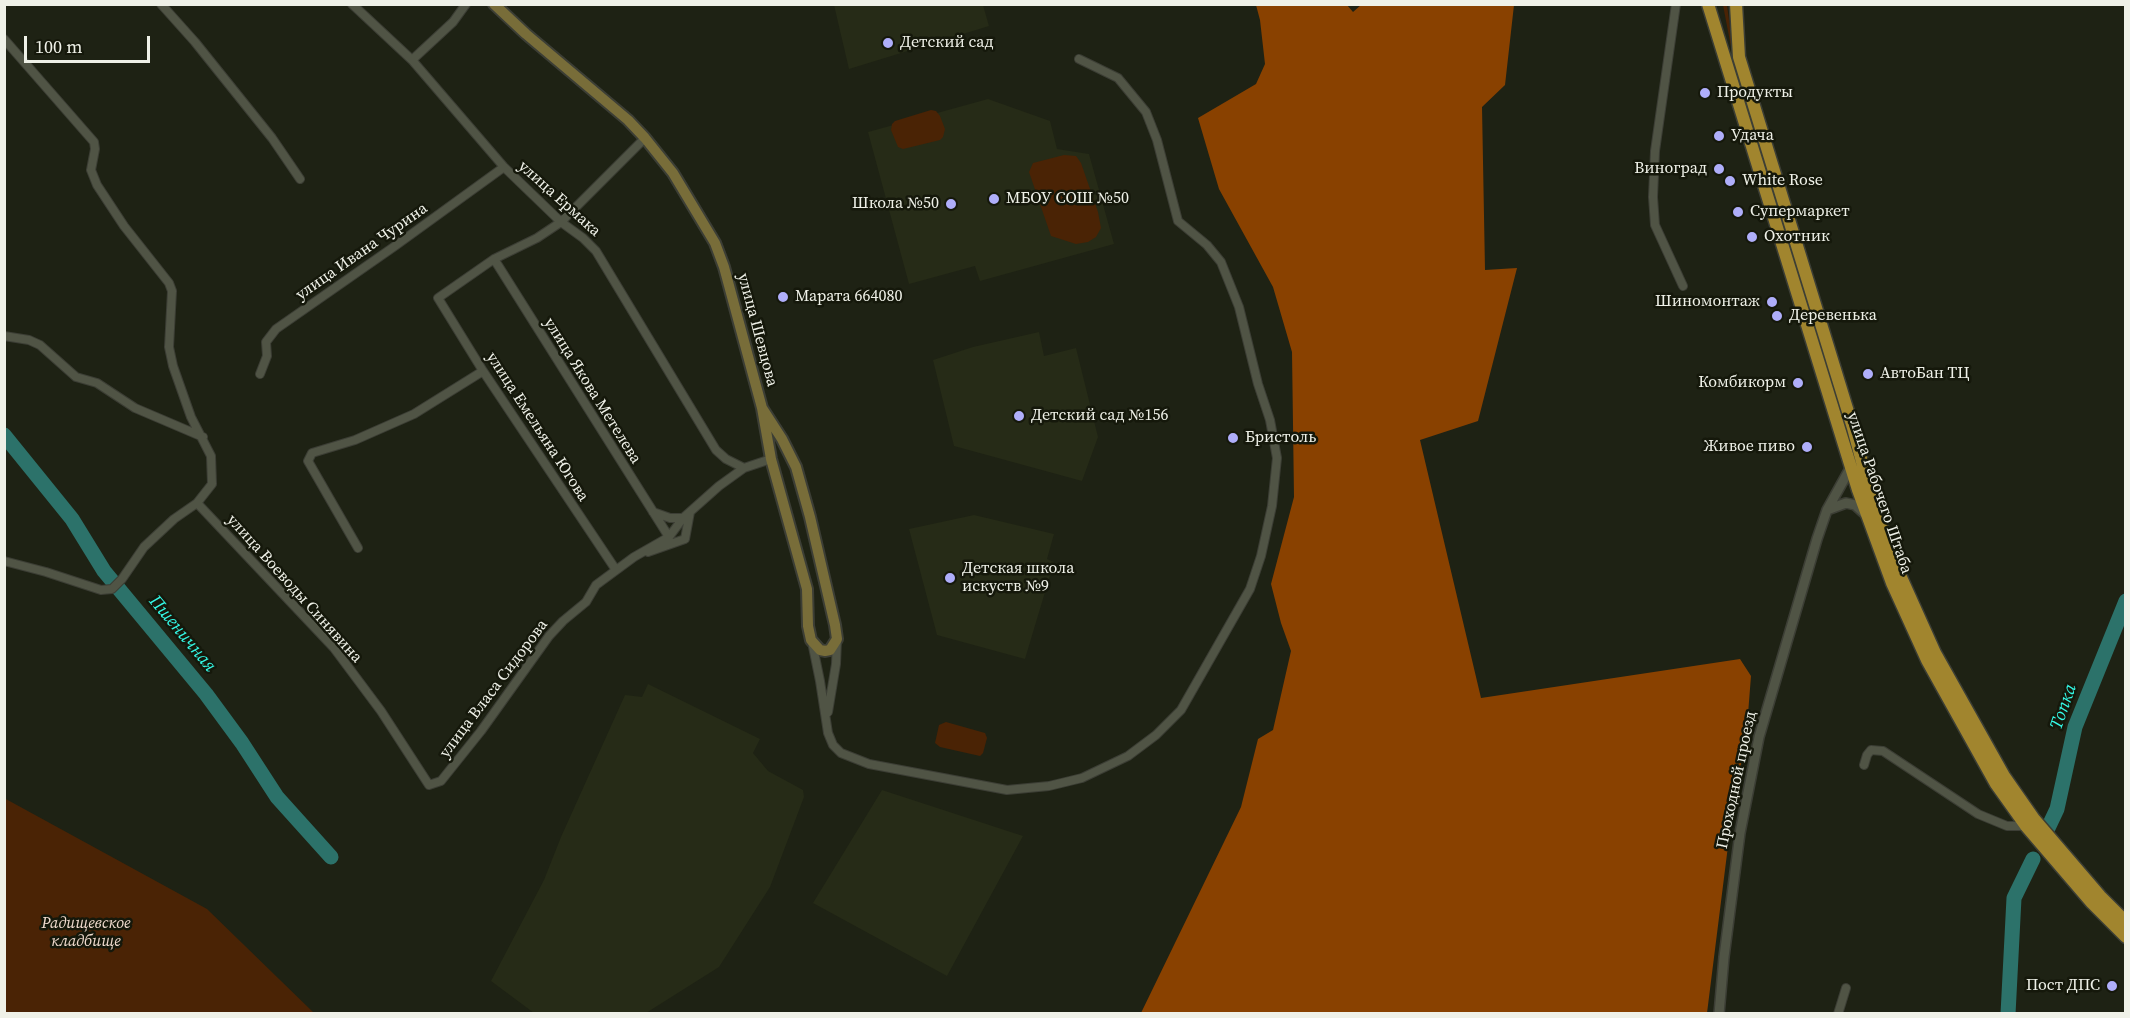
<!DOCTYPE html>
<html>
<head>
<meta charset="utf-8">
<style>
	body { margin:0 }
	#map { position:relative; width:2130px; height:1018px; overflow:hidden; background:#1e2214; font-family:"Source Serif 4",serif }
	canvas { display:block }
	.frame { position:absolute; inset:0; border:6px solid #eff1e8; pointer-events:none }
	.scale { position:absolute; left:24px; top:36px; width:126px; height:27px; box-sizing:border-box; border:3px solid #eff1e8; border-top:0; padding-left:8px; font-size:18px; line-height:21px; white-space:nowrap; color:#eff1e8; -webkit-text-stroke:4px #15180b; paint-order:stroke }
</style>
</head>
<body>
<div id="map">
<canvas width="2130" height="1018"></canvas>
<div class="frame"></div>
<div class="scale">100 m</div>
</div>
<script>
const context = document.querySelector('canvas').getContext('2d');
context.lineJoin = 'round';
function paint(path, color) { context.fillStyle = color; context.fill(path, 'evenodd'); }
const shape = rows => new Path2D(rows.map(r => 'M' + r).join(''));
function strokePath(path, color, width, dash) { context.strokeStyle = color; context.lineWidth = width; context.lineCap = dash ? 'butt' : 'round'; context.setLineDash(dash || []); context.stroke(path); }
function write(font, color, halo, rows, align = 'center') {
  context.font = font + ' "Source Serif 4",serif'; context.lineWidth = 5; context.setLineDash([]); context.textBaseline = 'middle'; context.strokeStyle = halo; context.fillStyle = color; for (const [text, x, y, turn = 0] of rows) {
    context.save(); context.translate(x, y); context.rotate((+turn || 0) * Math.PI / 180); context.textAlign = isNaN(turn) ? turn : align; if (halo) context.strokeText(text, 0, 0); context.fillText(text, 0, 0); context.restore();
  }
}
paint(shape([
	[834,5,983,5,989,26,849,69],
	[988,99,1050,121,1057,149,1089,154,1114,244,980,281,975,266,909,284,868,132],
	[1039,332,1044,356,1076,348,1098,437,1082,481,954,446,933,360,973,347],
	[974,515,1054,534,1047,559,1054,562,1025,659,937,635,909,529],
	[648,684,760,739,753,753,768,771,803,790,804,797,770,887,719,967,646,1013,534,1013,491,981,544,880,561,837,625,695,642,697],
	[882,790,1023,836,947,976,813,903]
]), '#262b17');
paint(shape([
	[1723,5,1727,5,1734,58,1750,112,1851,438,1847,439,1788,242,1762,170,1740,94],
	[931,110,936,111,940,116,945,129,943,137,940,140,903,149,898,147,891,130,892,124,895,121],
	[1064,155,1076,156,1081,163,1098,212,1101,228,1096,237,1088,242,1076,244,1051,236,1029,172,1033,163],
	[946,722,985,733,987,738,983,753,980,756,940,747,935,743,939,725],
	[4,798,207,909,314,1013,5,1013]
]), '#4a2305');
paint(shape([
	[1361,5,1514,5,1505,85,1482,107,1485,270,1517,268,1478,421,1420,440,1481,698,1740,659,1751,676,1747,727,1729,838,1707,1013,1141,1013,1241,807,1258,739,1273,730,1291,651,1281,623,1271,584,1294,497,1292,352,1273,287,1219,189,1198,118,1256,84,1265,64,1260,20,1256,5,1347,5,1353,12]
]), '#894100');
strokePath(shape([
	[4,435,72,519,104,571,206,694,242,743,277,797,331,857],
	[2048,828,2057,809,2075,727,2126,601],
	[2008,1014,2014,898,2033,859]
]), '#2c726a', 15);
const minor = shape([
	[161,4,195,42,272,138,300,179],
	[352,4,412,60,504,167,561,222,583,238,596,251,716,450,726,459,744,468,771,459],
	[1676,4,1655,151,1653,197,1655,225,1683,286],
	[4,39,94,142,95,149,91,170,97,185,124,226,169,283,172,291,169,347,173,366,191,417,211,456,212,484,197,503,174,519,144,547,122,579,112,589,101,590,46,572,4,561],
	[412,60,453,22,466,4],
	[494,259,669,537],
	[4,336,29,340,40,345,76,377,97,383,135,408,203,437],
	[260,374,267,356,266,342,276,329,395,246,504,167],
	[197,503,334,648,381,711,429,785,441,781,481,731,549,636,563,621,586,602,596,585,634,557,669,537,683,518,719,486,744,468],
	[653,512,670,518,683,518],
	[358,548,308,461,312,453,355,440,414,414,483,371],
	[648,552,685,539,690,512],
	[616,570,483,371,438,298,494,259,537,238,561,222,645,138],
	[812,642,820,681,828,733,833,745,841,753,869,764,1007,790,1049,786,1082,778,1128,756,1156,735,1181,710,1250,589,1261,556,1272,506,1277,458,1270,420,1258,384,1239,307,1221,262,1207,245,1178,221,1157,140,1146,112,1118,78,1079,59],
	[828,712,836,664,837,640],
	[1864,765,1867,755,1871,750,1883,751,1978,814,2007,826,2026,826],
	[1838,1014,1846,988]
]);
const tertiary = shape([
	[1827,510,1846,503,1855,505,1866,515],
	[1719,1014,1724,957,1740,833,1759,737,1817,539,1827,510,1852,465]
]);
const secondary = shape([
	[494,4,526,34,628,120,645,138,673,173,715,243,724,267,762,408,771,459,807,589,808,626,811,640,820,650,825,651,830,650,837,639,835,625,810,517,796,467,782,439,762,408]
]);
const primary = shape([
	[1708,4,1858,490,1892,583,1927,660,1996,784,2026,826,2092,903,2126,937],
	[1736,4,1739,57,1853,428,1874,507,1900,575,1935,653,2004,776,2034,819,2100,896,2126,922]
]);
strokePath(minor, '#3c3e35', 10);
strokePath(tertiary, '#3c3e35', 12);
strokePath(secondary, '#3c3e35', 14);
strokePath(primary, '#3c3e35', 15);
strokePath(minor, '#505445', 8);
strokePath(tertiary, '#505445', 9);
strokePath(secondary, '#786d39', 10);
strokePath(primary, '#a1852e', 12);
for (const [x, y, r, color] of [
	[888,43,6,"#afaefa"],
	[1705,93,6,"#afaefa"],
	[1719,136,6,"#afaefa"],
	[1719,169,6,"#afaefa"],
	[1730,181,6,"#afaefa"],
	[994,199,6,"#afaefa"],
	[951,204,6,"#afaefa"],
	[1738,212,6,"#afaefa"],
	[1752,237,6,"#afaefa"],
	[783,297,6,"#afaefa"],
	[1772,302,6,"#afaefa"],
	[1777,316,6,"#afaefa"],
	[1868,374,6,"#afaefa"],
	[1798,383,6,"#afaefa"],
	[1019,416,6,"#afaefa"],
	[1233,438,6,"#afaefa"],
	[1807,447,6,"#afaefa"],
	[950,578,6,"#afaefa"],
	[2112,986,6,"#afaefa"]
]) { const dot = new Path2D(); dot.arc(x, y, r, 0, 2 * Math.PI); context.fillStyle = color; context.fill(dot); strokePath(dot, '#15180b', 2); }
write('16px', '#eff1e8', '#15180b', [
	["Детский сад",900,43],
	["Продукты",1717,93],
	["Удача",1731,136],
	["Виноград",1707,169,"right"],
	["White Rose",1742,181],
	["МБОУ СОШ №50",1006,199],
	["Школа №50",939,204,"right"],
	["Супермаркет",1750,212],
	["Охотник",1764,237],
	["Марата 664080",795,297],
	["Шиномонтаж",1760,302,"right"],
	["Деревенька",1789,316],
	["АвтоБан ТЦ",1880,374],
	["Комбикорм",1786,383,"right"],
	["Детский сад №156",1031,416],
	["Бристоль",1245,438],
	["Живое пиво",1795,447,"right"],
	["Детская школа",962,569],
	["искуств №9",962,587],
	["Пост ДПС",2100,986,"right"]
], 'left');
write('16px', '#eff1e8', '#15180b', [
	["улица Ермака",559,199,42],
	["улица Ивана Чурина",362,252,-35],
	["улица Шевцова",757,330,75],
	["улица Якова Метелева",592,391,58],
	["улица Емельяна Югова",537,427,57],
	["улица Рабочего Штаба",1879,493,71],
	["улица Воеводы Синявина",294,589,48],
	["улица Власа Сидорова",494,689,-53],
	["Проходной проезд",1737,780,-78]
]);
write('italic 16px', '#f1dccf', '#15180b', [
	["Радищевское",86,924],
	["кладбище",86,942]
]);
write('italic 18px', '#34f8e6', '#15180b', [
	["Пшеничная",182,634,50],
	["Топка",2064,707,-71]
]);
</script>
</body>
</html>
